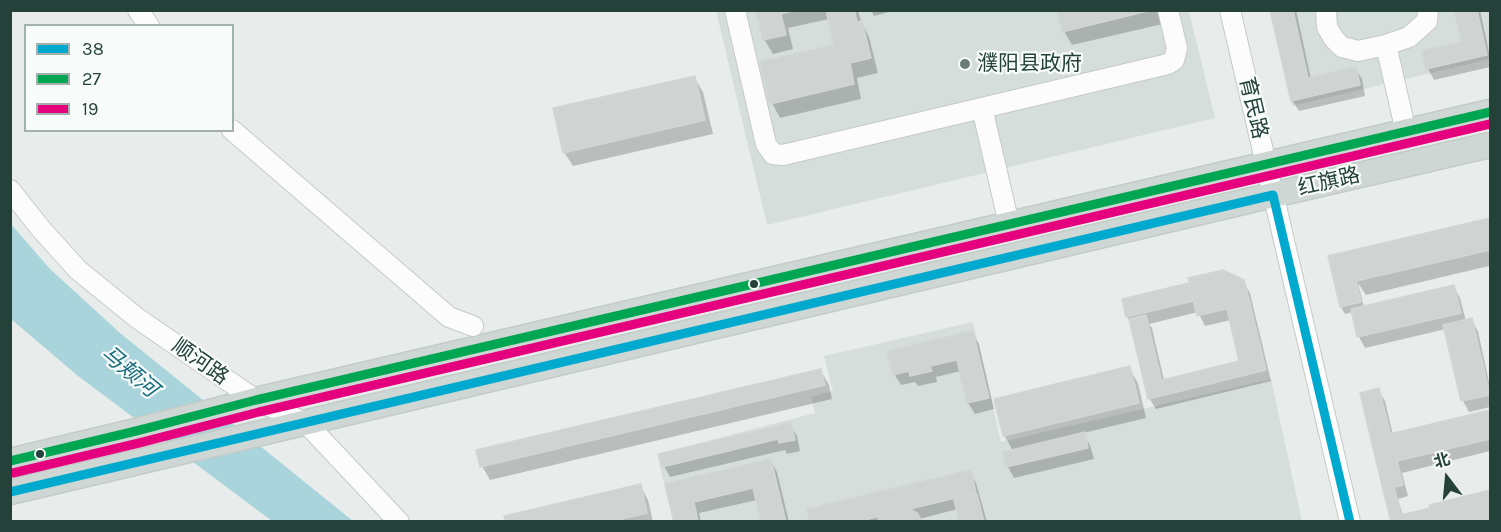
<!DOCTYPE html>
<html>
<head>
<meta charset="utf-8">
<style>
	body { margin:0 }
	#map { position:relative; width:1501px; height:532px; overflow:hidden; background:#e8edeb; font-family:Karla,"Noto Sans SC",sans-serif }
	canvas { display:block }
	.frame { position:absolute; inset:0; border:12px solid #24423a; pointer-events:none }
	.legend { position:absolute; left:24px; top:24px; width:210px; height:108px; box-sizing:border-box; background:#f7fbf9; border:2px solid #a3b1ad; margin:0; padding:8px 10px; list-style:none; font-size:18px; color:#24423a }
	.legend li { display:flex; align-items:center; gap:12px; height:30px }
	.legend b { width:30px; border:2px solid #a3b1ad }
	.north { position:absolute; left:1417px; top:448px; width:60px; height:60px; -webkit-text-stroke:4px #f7fbf9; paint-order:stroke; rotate:344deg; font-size:16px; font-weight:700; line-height:24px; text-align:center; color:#24423a }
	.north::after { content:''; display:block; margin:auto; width:21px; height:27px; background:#24423a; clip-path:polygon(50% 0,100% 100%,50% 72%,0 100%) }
</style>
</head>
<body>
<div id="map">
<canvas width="1501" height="532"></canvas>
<div class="frame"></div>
<ul class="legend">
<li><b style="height:8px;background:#00a9ce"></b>38</li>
<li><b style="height:8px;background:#00a651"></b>27</li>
<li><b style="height:8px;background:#e5007d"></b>19</li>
</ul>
<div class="north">北</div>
</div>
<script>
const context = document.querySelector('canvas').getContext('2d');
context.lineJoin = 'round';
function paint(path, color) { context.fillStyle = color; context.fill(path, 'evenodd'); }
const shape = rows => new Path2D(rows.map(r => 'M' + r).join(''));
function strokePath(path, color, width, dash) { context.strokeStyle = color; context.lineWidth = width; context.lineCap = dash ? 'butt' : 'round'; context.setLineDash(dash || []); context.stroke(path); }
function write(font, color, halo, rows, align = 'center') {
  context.font = font + ' Karla,"Noto Sans SC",sans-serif'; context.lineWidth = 4.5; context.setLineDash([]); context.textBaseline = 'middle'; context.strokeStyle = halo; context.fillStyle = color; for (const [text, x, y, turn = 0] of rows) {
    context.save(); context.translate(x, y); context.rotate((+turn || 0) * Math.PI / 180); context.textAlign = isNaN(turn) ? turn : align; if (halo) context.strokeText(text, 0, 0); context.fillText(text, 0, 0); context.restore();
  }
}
paint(shape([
	[716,11,1189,11,1215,118,767,225],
	[1270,11,1490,11,1490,59,1292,106],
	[973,322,1001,442,1271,379,1302,521,673,521,657,454,815,413,811,397,833,391,824,356]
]), '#d6dedb');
paint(shape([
	[10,223,50,269,120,333,353,521,272,521,78,376,11,319]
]), '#a9d4db');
paint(shape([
	[758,10,858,10,861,21,869,37,878,73,857,78,861,99,780,118,772,103,836,46,829,19,788,28,793,49,773,54,764,39],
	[871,10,896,10,874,16],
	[1059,10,1164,10,1167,23,1072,45,1064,31],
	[1272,10,1296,10,1311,79,1355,68,1362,79,1365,96,1299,111,1292,100],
	[1456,10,1480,10,1490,57,1490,67,1434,80,1428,69,1424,52,1463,43],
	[694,77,703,92,713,134,573,166,564,152],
	[1490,219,1490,274,1489,266,1366,295,1358,283,1364,308,1454,287,1460,298,1466,321,1471,320,1478,331,1490,387,1490,407,1469,412,1463,401,1446,329,1365,348,1359,337,1353,312,1345,314,1341,307,1330,257],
	[1243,281,1250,293,1271,381,1156,409,1149,398,1132,325,1127,317,1123,301,1191,284],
	[1198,312,1205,326,1231,320,1241,362,1164,380,1152,328,1149,324],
	[972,333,979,344,994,409,975,414,968,403,961,371,936,377,937,382,918,386,915,382,901,385,894,374],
	[1129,368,1138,383,1146,418,1083,433,1090,445,1094,459,1014,478,1008,467,1005,453,1013,451,1004,435],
	[821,371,829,385,832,399,490,480,482,466],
	[1378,390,1385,401,1393,435,1490,411,1490,451,1402,473,1408,496,1398,499,1403,516,1429,510,1431,506,1490,491,1490,522,1393,522],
	[790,425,797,436,800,451,787,454,785,450,670,477,664,466],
	[771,461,777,472,789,522,763,522,757,500,699,513,701,522,676,522,667,485],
	[970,472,976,483,987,522,961,522,958,509,919,519,920,522,811,522],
	[640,485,648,500,653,522,507,522]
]), '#0003');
const building = shape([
	[756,10,796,10,781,14,786,35,763,40,756,10],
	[826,10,854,10,857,22,862,21,871,58,850,63,854,84,770,104,760,62,834,45,826,10],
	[1057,10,1152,10,1062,32,1057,10],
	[1270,10,1293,10,1308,78,1356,67,1360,85,1291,101,1270,10],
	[1454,10,1477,10,1487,55,1426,69,1422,51,1462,42,1454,10],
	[695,76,705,120,563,153,553,108,695,76],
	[1490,218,1490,250,1356,281,1349,251,1490,218],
	[1349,251,1361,302,1340,307,1328,256,1349,251],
	[1223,270,1244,280,1250,303,1197,316,1188,278,1223,270],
	[1189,283,1193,301,1126,317,1122,299,1189,283],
	[1454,285,1461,313,1357,337,1351,309,1454,285],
	[1250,303,1266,370,1165,395,1162,380,1239,361,1227,309,1250,303],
	[1146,315,1165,395,1148,399,1129,319,1146,315],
	[1472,318,1490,395,1461,401,1443,325,1472,318],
	[973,331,989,398,967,403,957,360,930,366,932,371,910,376,909,371,893,375,887,351,973,331],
	[1130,366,1139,403,1003,436,994,399,1130,366],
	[821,369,825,385,480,467,476,450,821,369],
	[1379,388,1403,485,1383,490,1360,393,1379,388],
	[1490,410,1490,439,1397,461,1390,434,1490,410],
	[791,423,795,440,779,443,778,439,662,467,659,454,791,423],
	[1085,432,1088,448,1006,467,1003,452,1085,432],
	[771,459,786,522,761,522,753,488,694,502,698,522,674,522,665,484,771,459],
	[971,470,976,493,910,509,918,514,922,522,877,522,880,516,857,522,810,522,807,509,971,470],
	[641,484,647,513,609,522,506,522,504,516,641,484],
	[1394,487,1401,515,1403,522,1391,522,1383,490,1394,487],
	[1490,490,1490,520,1484,522,1433,522,1429,505,1490,490],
	[977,494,984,522,959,522,954,500,977,494],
	[1430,508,1433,522,1403,522,1401,515,1430,508]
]);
paint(building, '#cfd4d2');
strokePath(building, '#d1d6d4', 1.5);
const minor = shape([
	[138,10,149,26],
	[735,10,766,144,773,154,783,155,1168,64,1174,60,1177,48,1168,10],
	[1230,10,1350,522],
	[1326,10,1327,27,1334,39,1342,47,1358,51,1386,45,1409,37,1427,21,1428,10],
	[1386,45,1406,132],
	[982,108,1009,224],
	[232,130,449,317,473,326],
	[10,190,41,229,78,270,137,318,256,400,306,423,399,522]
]);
const major = shape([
	[10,461,136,431,256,400,1490,112],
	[10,492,1273,195,1490,145]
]);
strokePath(minor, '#c5cac8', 22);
strokePath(major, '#c3ccc9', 27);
strokePath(minor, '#fcfcfc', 20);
strokePath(major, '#cfd7d5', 24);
strokePath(shape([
	[10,492,1273,195,1350,522]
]), '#00a9ce', 9);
strokePath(shape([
	[10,461,136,431,256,400,1490,112]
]), '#00a651', 9);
strokePath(shape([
	[13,473,139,443,259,412,1490,124]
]), '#e5007d', 9);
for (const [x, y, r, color] of [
	[965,64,6,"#697e78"],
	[754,284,5,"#24423a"],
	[40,454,5,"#24423a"]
]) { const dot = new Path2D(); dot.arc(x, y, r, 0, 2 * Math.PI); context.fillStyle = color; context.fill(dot); strokePath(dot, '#f7fbf9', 2); }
write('21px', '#24423a', '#f7fbf9', [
	["濮阳县政府",977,64]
], 'left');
write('21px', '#24423a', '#f7fbf9', [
	["育民路",1253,108,77],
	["红旗路",1329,182,-13],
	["顺河路",200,362,35]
]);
write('italic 22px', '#1c6f80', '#f7fbf9', [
	["马颊河",129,372,40]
]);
</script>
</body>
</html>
